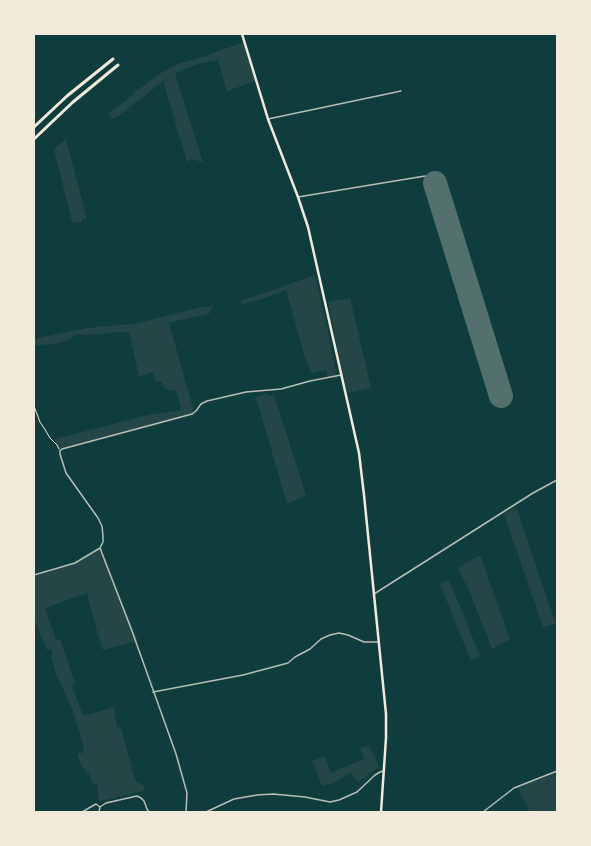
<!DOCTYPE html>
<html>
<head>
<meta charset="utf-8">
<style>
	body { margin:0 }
	#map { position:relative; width:591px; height:846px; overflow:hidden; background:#0f3d3e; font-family:Cabin,sans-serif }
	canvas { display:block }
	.frame { position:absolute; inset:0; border:35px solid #f1e9da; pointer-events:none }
</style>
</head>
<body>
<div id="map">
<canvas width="591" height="846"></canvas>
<div class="frame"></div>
</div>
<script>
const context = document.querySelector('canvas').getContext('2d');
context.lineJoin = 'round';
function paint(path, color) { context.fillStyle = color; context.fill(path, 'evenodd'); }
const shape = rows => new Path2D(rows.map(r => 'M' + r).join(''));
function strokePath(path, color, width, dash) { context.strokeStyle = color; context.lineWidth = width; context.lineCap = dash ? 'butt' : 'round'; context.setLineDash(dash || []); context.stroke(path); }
paint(shape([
	[244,42,256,81,227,91,218,60,201,63,180,71,175,74,203,162,191,159,187,162,163,81,159,84,145,96,136,102,121,114,114,119,111,118,108,113,126,101,135,92,161,73,178,64,202,57],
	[66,139,87,219,82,219,82,222,72,222,54,149],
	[315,275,326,322,337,378,328,378,326,370,311,373,305,357,286,290,265,298,242,304,241,301],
	[350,298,371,388,348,393,342,374,332,321,328,302],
	[214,306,211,310,210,310,210,313,205,315,176,321,169,323,195,415,58,451,55,439,148,415,181,410,177,391,165,389,162,381,156,382,153,372,139,376,129,332,114,332,98,335,79,334,72,337,68,340,58,343,34,346,34,339,87,328,97,328,94,327,134,324,202,307],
	[267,393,268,396,274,395,306,495,287,504,256,397],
	[516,507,556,624,543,627,504,514],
	[101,548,138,641,103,650,96,628,87,593,45,608,56,640,60,639,75,684,72,685,83,716,114,707,117,727,121,727,135,780,143,785,145,791,99,801,97,784,93,785,92,781,89,774,83,768,78,757,78,753,83,753,84,747,72,708,68,701,62,686,56,674,51,656,52,649,47,650,34,619,34,576,69,566],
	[480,555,510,639,492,649,470,593,458,568],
	[449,580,480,656,471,661,440,584],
	[369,746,379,767,358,782,350,773,332,784,322,786,312,761,324,756,331,773,364,759,360,748],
	[554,772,557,781,557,812,530,812,521,794,517,787]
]), '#244646');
strokePath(shape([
	[435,183,501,396]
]), '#53706d', 24);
strokePath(shape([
	[34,406,40,422,44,428,50,438,57,445,59,449]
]), '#f1e9da', 1);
strokePath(shape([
	[268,119,401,91],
	[298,197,425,176],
	[100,548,132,631,176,754,187,793,186,812],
	[34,575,75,563,100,548,103,542,103,536,102,526,98,518,66,473,60,454,60,451,62,449,192,414,196,411,201,404,207,401,246,392,281,389,310,381,341,375],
	[374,594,533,493,557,480],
	[153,692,243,675,288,663,295,657,310,649,321,639,330,635,339,633,348,635,364,642,378,642],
	[82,812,96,804,100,807],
	[99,812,100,807,106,803,137,796,141,798,144,801,147,809,149,812],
	[206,812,234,799,257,795,273,794,305,797,330,802,339,800,357,792,375,775,380,772,384,771],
	[483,812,514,788,557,771]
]), '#b8beb3', 1.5);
strokePath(shape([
	[242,34,268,119,298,197,308,227,359,453,364,495,386,714,386,738,381,812]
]), '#f1e9da', 2.5);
strokePath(shape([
	[34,127,67,96,113,59],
	[34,139,73,102,118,65]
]), '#f1e9da', 3);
</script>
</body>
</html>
